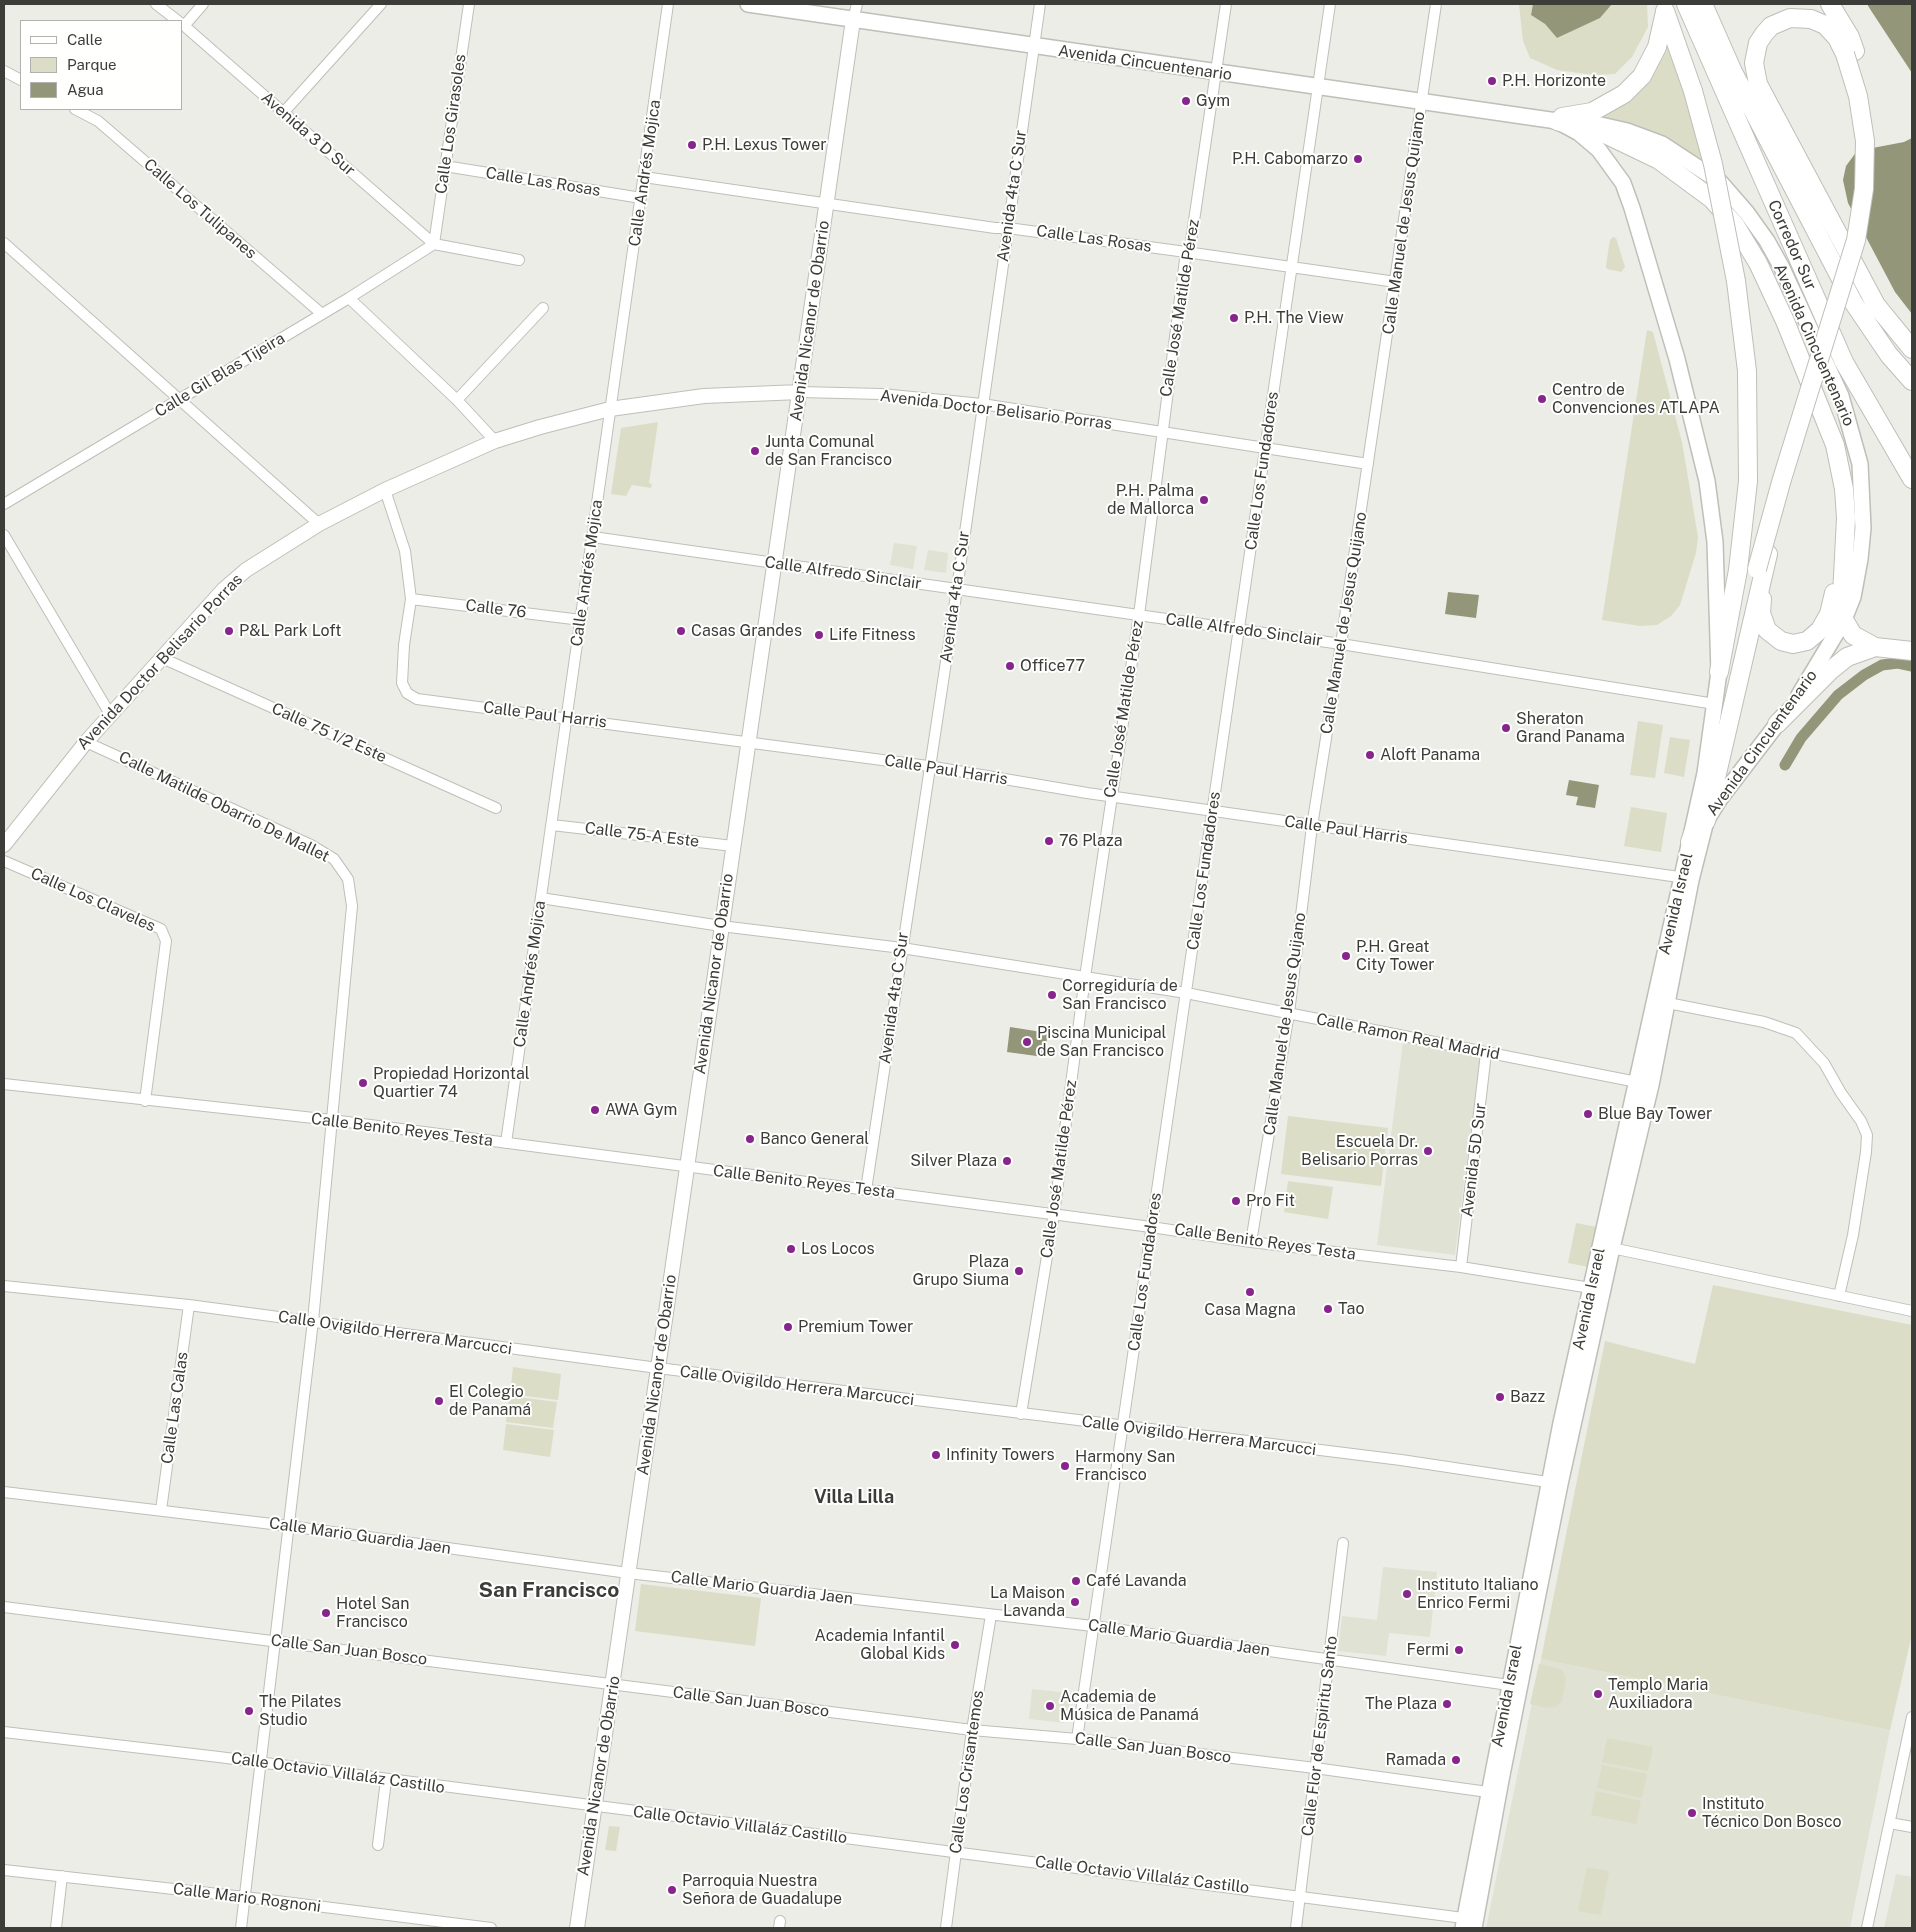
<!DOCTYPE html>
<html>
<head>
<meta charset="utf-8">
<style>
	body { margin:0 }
	#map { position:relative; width:1916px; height:1932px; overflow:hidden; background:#ecede6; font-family:"Public Sans",sans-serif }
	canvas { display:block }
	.frame { position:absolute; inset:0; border:5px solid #3c3c39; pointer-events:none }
	.legend { position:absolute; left:20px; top:20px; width:162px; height:90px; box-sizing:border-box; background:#fffffe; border:1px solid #b1b1af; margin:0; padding:6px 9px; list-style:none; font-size:15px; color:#3c3c39 }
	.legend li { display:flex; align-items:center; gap:10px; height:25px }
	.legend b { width:25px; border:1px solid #b1b1af }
</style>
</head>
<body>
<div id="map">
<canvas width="1916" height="1932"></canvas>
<div class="frame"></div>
<ul class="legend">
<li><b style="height:6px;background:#fff"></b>Calle</li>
<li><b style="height:14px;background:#dbddc6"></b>Parque</li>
<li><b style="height:14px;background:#939678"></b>Agua</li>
</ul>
</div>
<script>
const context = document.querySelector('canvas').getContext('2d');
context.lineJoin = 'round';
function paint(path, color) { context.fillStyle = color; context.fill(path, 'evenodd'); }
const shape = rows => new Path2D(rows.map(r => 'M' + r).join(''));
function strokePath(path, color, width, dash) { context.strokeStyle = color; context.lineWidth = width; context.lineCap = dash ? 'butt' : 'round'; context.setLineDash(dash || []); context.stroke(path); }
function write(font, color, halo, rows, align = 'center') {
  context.font = font + ' "Public Sans",sans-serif'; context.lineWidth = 4; context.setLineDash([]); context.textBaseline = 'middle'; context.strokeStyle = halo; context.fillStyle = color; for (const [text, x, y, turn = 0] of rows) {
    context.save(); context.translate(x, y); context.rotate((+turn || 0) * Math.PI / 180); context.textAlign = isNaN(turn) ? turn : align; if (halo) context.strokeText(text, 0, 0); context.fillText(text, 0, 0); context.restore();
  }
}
paint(shape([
	[894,543,917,546,913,569,890,565],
	[928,550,948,553,946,573,924,570],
	[1403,1042,1480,1057,1455,1255,1377,1245],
	[1383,1567,1437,1572,1430,1637,1389,1633,1386,1656,1338,1651,1342,1616,1377,1620],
	[1541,1659,1890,1730,1850,1928,1486,1928],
	[1032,1689,1071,1693,1068,1721,1064,1721,1064,1723,1029,1719],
	[1896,1874,1912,1877,1912,1928,1884,1928]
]), '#e0e2d4');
paint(shape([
	[1519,4,1533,4,1531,15,1545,24,1557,38,1600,18,1612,4,1647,4,1648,27,1632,57,1615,74,1594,75,1557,70,1530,58,1523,41],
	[1667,31,1708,167,1631,125,1598,116],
	[1613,237,1616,238,1625,267,1621,272,1607,269,1606,266,1610,240],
	[1647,330,1653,332,1682,442,1698,537,1696,553,1680,605,1671,616,1657,625,1640,626,1602,620],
	[658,422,649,483,652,484,651,488,632,485,626,496,611,494,621,428],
	[1638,721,1663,725,1655,778,1630,775],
	[1670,737,1690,740,1684,777,1664,773],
	[1631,807,1667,813,1661,852,1624,846],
	[1288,1116,1388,1128,1381,1186,1281,1174],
	[1288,1181,1333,1187,1328,1219,1284,1212],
	[1576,1223,1602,1228,1594,1268,1568,1263],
	[1713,1285,1912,1325,1912,1634,1890,1730,1541,1659,1605,1341,1695,1364],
	[513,1367,561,1374,558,1400,510,1394],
	[509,1396,557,1402,553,1428,506,1422],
	[506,1424,554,1430,550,1457,503,1450],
	[641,1584,761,1598,755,1646,635,1631],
	[1539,1664,1561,1669,1566,1678,1562,1701,1557,1706,1548,1708,1530,1704],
	[1607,1738,1653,1747,1648,1771,1602,1762],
	[1602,1765,1647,1774,1642,1798,1597,1788],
	[1596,1791,1641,1801,1636,1824,1591,1815],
	[609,1826,620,1827,616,1851,605,1850],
	[1587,1867,1609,1871,1601,1915,1578,1911]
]), '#dbddc6');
paint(shape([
	[1533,4,1612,4,1600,18,1557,38,1545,24,1531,15],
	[1867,4,1912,4,1912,73,1870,9],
	[1912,138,1912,314,1895,292,1848,203,1843,180,1846,166,1857,151,1904,142],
	[1448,592,1479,595,1476,618,1445,614],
	[1569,780,1599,785,1595,808,1576,805,1578,797,1566,795],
	[1010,1027,1048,1033,1044,1057,1007,1052]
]), '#939678');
strokePath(shape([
	[1785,765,1801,738,1838,695,1864,675,1882,665,1898,663,1912,666]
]), '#939678', 11);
const street = shape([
	[156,4,178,21],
	[853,20,857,4],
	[181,23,434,244],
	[184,26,203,4],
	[4,71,21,80],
	[75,109,98,121,322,314],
	[283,113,381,4],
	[445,166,641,198],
	[644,177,995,228,1008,228,1186,252,1396,282],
	[4,243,319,524],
	[434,244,469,4],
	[434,244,519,260],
	[349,298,457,400,495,441],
	[800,392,882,394,982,404,1368,464],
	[457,400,543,308],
	[385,490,405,551,411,599,404,645,402,683,407,693,417,699,928,766,1087,793,1686,878],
	[4,504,349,298,434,244],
	[4,535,110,714],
	[593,537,1341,644,1715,704],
	[411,599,581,620],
	[162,658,496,808],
	[86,742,311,845,334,859,348,879,352,906,313,1321,241,1928],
	[552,825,733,846],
	[4,861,161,929,166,941,145,1101],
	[541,898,721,926,902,948,1186,993,1642,1083],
	[1668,1003,1764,1022,1796,1033,1824,1063,1841,1093,1861,1121,1867,1135,1866,1152,1853,1235,1839,1296],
	[4,1084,332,1120,1151,1227,1251,1242,1461,1267,1597,1289],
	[506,1143,668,4],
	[866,1190,957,589,1040,4],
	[1251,1242,1289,1013,1312,826,1341,644,1436,4],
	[1607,1247,1912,1311],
	[1461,1267,1486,1053],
	[4,1286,189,1305,658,1368,1401,1460,1554,1483],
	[1021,1414,1054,1214,1085,977,1139,615,1186,252,1191,241,1226,4],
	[4,1492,289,1526,628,1573,1093,1626,1516,1686],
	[161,1510,189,1305],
	[4,1607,972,1730,1077,1739,1315,1768,1495,1793],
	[4,1732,219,1757,1471,1919],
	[1077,1739,1330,4],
	[1890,1823,1912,1827],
	[378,1845,386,1780],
	[4,1870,245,1897,491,1928],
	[56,1928,62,1876],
	[779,1928,780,1921],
	[946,1928,972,1730,991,1615],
	[1296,1928,1343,1543],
	[1867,1928,1912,1717]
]);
const secondary = shape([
	[4,845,86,742,224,589,246,570,319,524,385,490,495,441,540,427,610,409,704,396,800,392],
	[577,1928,853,20]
]);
const primary = shape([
	[748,4,1557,121,1579,133,1599,150,1623,183,1632,208,1677,359,1707,481,1715,542,1719,672,1705,773,1561,1423,1463,1928],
	[1592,123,1627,131,1662,144,1720,182,1747,213,1767,241,1782,268,1841,396,1860,464,1863,528,1860,559,1853,597,1843,622,1799,695],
	[1474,1928,1501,1780,1560,1484,1612,1248,1651,1085,1691,880,1706,821,1719,800,1784,715]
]);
const highway = shape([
	[1686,4,1844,362,1912,479],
	[1703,4,1733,72,1853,302,1889,355,1912,381],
	[1830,4,1850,37,1855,51],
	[1665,11,1693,91],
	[1845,54,1837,38,1825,25,1811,19,1790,18,1771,26,1764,34,1758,43,1754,63,1758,84,1876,305,1912,349],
	[1562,117,1592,112,1624,94,1642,76,1657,47,1665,12],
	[1557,121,1607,135,1659,160,1712,199,1735,225,1758,263,1785,321,1835,445,1844,489,1846,518,1841,615,1853,635,1875,647],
	[1762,599,1761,613,1767,630,1781,641,1793,644,1807,641,1820,630,1829,614,1834,593],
	[1719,672,1738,570,1748,481,1747,371,1736,281],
	[1777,724,1831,670,1847,657,1875,647,1912,651],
	[1706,821,1768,554],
	[1690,842,1703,805]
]);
strokePath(street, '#bebfb8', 12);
strokePath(secondary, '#bebfb8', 16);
strokePath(primary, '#bebfb8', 18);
strokePath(highway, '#bebfb8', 20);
strokePath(street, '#fff', 10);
strokePath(secondary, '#fff', 14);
strokePath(primary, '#fff', 15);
strokePath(highway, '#fff', 18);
const highwayBridge = shape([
	[1693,91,1713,164,1736,281],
	[1757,569,1782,479,1856,240,1864,189,1865,141,1858,96,1845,54]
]);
strokePath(highwayBridge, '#bebfb8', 20, []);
strokePath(highwayBridge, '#fff', 18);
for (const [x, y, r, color] of [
	[1492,81,5,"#88258d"],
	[1186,101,5,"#88258d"],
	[692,145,5,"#88258d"],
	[1358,159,5,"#88258d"],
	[1234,318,5,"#88258d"],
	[1542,399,5,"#88258d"],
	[755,451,5,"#88258d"],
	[1204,500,5,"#88258d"],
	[229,631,5,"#88258d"],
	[681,631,5,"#88258d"],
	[819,635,5,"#88258d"],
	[1010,666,5,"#88258d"],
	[1506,728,5,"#88258d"],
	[1370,755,5,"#88258d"],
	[1049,841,5,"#88258d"],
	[1346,956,5,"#88258d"],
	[1052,995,5,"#88258d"],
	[1027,1042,5,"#88258d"],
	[363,1083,5,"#88258d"],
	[595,1110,5,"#88258d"],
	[1588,1114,5,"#88258d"],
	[750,1139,5,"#88258d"],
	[1428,1151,5,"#88258d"],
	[1007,1161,5,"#88258d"],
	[1236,1201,5,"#88258d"],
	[791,1249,5,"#88258d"],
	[1019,1271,5,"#88258d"],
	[1250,1292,5,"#88258d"],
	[1328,1309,5,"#88258d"],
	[788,1327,5,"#88258d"],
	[1500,1397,5,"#88258d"],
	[439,1401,5,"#88258d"],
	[936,1455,5,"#88258d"],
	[1065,1466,5,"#88258d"],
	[1076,1581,5,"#88258d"],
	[1407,1594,5,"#88258d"],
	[1075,1602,5,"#88258d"],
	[326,1613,5,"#88258d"],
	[955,1645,5,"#88258d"],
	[1459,1650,5,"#88258d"],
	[1598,1694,5,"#88258d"],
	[1447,1704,5,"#88258d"],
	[1050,1706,5,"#88258d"],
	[249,1711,5,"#88258d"],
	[1456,1760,5,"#88258d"],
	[1692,1813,5,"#88258d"],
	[672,1890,5,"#88258d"]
]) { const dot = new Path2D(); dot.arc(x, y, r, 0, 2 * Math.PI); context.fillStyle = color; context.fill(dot); strokePath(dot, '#fffffe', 2); }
write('16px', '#3c3c39', '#fffffe', [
	["Avenida Cincuentenario",1145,63,8],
	["Calle Los Girasoles",451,124,-82],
	["Avenida 3 D Sur",308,134,41],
	["Calle Andrés Mojica",645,173,-82],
	["Calle Las Rosas",543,182,9],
	["Avenida 4ta C Sur",1012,196,-82],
	["Calle Los Tulipanes",200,209,41],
	["Calle Manuel de Jesus Quijano",1404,223,-82],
	["Calle Las Rosas",1094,239,8],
	["Corredor Sur",1792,245,66],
	["Calle José Matilde Pérez",1180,308,-81],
	["Avenida Nicanor de Obarrio",810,321,-82],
	["Avenida Cincuentenario",1814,345,66],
	["Calle Gil Blas Tijeira",220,375,-31],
	["Avenida Doctor Belisario Porras",996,410,7],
	["Calle Los Fundadores",1262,471,-82],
	["Calle Andrés Mojica",587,573,-82],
	["Calle Alfredo Sinclair",843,573,8],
	["Avenida 4ta C Sur",955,597,-82],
	["Calle 76",496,609,7],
	["Calle Manuel de Jesus Quijano",1344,623,-81],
	["Calle Alfredo Sinclair",1244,630,8],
	["Avenida Doctor Belisario Porras",160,662,-47],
	["Calle José Matilde Pérez",1124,709,-81],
	["Calle Paul Harris",545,715,7],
	["Calle 75 1/2 Este",329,733,24],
	["Avenida Cincuentenario",1762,743,-54],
	["Calle Paul Harris",946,770,9],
	["Calle Matilde Obarrio De Mallet",224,807,26],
	["Calle Paul Harris",1346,830,8],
	["Calle 75-A Este",642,835,7],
	["Calle Los Fundadores",1204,871,-82],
	["Calle Los Claveles",93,900,24],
	["Avenida Israel",1676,904,-77],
	["Calle Andrés Mojica",530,974,-82],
	["Avenida Nicanor de Obarrio",714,974,-82],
	["Avenida 4ta C Sur",894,998,-82],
	["Calle Manuel de Jesus Quijano",1285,1024,-82],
	["Calle Ramon Real Madrid",1408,1037,11],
	["Calle Benito Reyes Testa",402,1130,7],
	["Avenida 5D Sur",1474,1160,-83],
	["Calle José Matilde Pérez",1059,1169,-82],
	["Calle Benito Reyes Testa",804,1182,7],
	["Calle Benito Reyes Testa",1265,1242,8],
	["Calle Los Fundadores",1145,1272,-82],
	["Avenida Israel",1589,1299,-78],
	["Calle Ovigildo Herrera Marcucci",395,1333,8],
	["Avenida Nicanor de Obarrio",657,1375,-82],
	["Calle Ovigildo Herrera Marcucci",797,1386,7],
	["Calle Las Calas",175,1408,-82],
	["Calle Ovigildo Herrera Marcucci",1199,1436,7],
	["Calle Mario Guardia Jaen",360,1536,8],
	["Calle Mario Guardia Jaen",762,1588,7],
	["Calle Mario Guardia Jaen",1179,1638,8],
	["Calle San Juan Bosco",349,1650,7],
	["Avenida Israel",1507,1696,-79],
	["Calle San Juan Bosco",751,1702,7],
	["Calle Flor de Espiritu Santo",1320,1736,-83],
	["Calle San Juan Bosco",1153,1748,7],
	["Calle Los Crisantemos",967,1772,-82],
	["Calle Octavio Villaláz Castillo",338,1773,8],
	["Avenida Nicanor de Obarrio",599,1776,-81],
	["Calle Octavio Villaláz Castillo",740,1825,7],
	["Calle Octavio Villaláz Castillo",1142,1875,7],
	["Calle Mario Rognoni",247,1898,7]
]);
write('16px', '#3c3c39', '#fffffe', [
	["P.H. Horizonte",1502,81],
	["Gym",1196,101],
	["P.H. Lexus Tower",702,145],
	["P.H. Cabomarzo",1348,159,"right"],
	["P.H. The View",1244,318],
	["Centro de",1552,390],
	["Convenciones ATLAPA",1552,408],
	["Junta Comunal",765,442],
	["de San Francisco",765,460],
	["P.H. Palma",1194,491,"right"],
	["de Mallorca",1194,509,"right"],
	["P&L Park Loft",239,631],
	["Casas Grandes",691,631],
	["Life Fitness",829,635],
	["Office77",1020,666],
	["Sheraton",1516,719],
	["Grand Panama",1516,737],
	["Aloft Panama",1380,755],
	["76 Plaza",1059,841],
	["P.H. Great",1356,947],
	["City Tower",1356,965],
	["Corregiduría de",1062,986],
	["San Francisco",1062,1004],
	["Piscina Municipal",1037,1033],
	["de San Francisco",1037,1051],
	["Propiedad Horizontal",373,1074],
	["Quartier 74",373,1092],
	["AWA Gym",605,1110],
	["Blue Bay Tower",1598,1114],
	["Banco General",760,1139],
	["Escuela Dr.",1418,1142,"right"],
	["Belisario Porras",1418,1160,"right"],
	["Silver Plaza",997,1161,"right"],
	["Pro Fit",1246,1201],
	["Los Locos",801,1249],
	["Plaza",1009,1262,"right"],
	["Grupo Siuma",1009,1280,"right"],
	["Tao",1338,1309],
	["Casa Magna",1250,1310,"center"],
	["Premium Tower",798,1327],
	["El Colegio",449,1392],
	["de Panamá",449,1410],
	["Bazz",1510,1397],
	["Infinity Towers",946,1455],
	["Harmony San",1075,1457],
	["Francisco",1075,1475],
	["Café Lavanda",1086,1581],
	["Instituto Italiano",1417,1585],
	["Enrico Fermi",1417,1603],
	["La Maison",1065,1593,"right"],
	["Lavanda",1065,1611,"right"],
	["Hotel San",336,1604],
	["Francisco",336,1622],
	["Academia Infantil",945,1636,"right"],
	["Global Kids",945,1654,"right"],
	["Fermi",1449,1650,"right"],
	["Templo Maria",1608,1685],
	["Auxiliadora",1608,1703],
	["Academia de",1060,1697],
	["Música de Panamá",1060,1715],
	["The Pilates",259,1702],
	["Studio",259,1720],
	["The Plaza",1437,1704,"right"],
	["Ramada",1446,1760,"right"],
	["Instituto",1702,1804],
	["Técnico Don Bosco",1702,1822],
	["Parroquia Nuestra",682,1881],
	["Señora de Guadalupe",682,1899]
], 'left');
write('bold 18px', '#3c3c39', '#fffffe', [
	["Villa Lilla",854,1497]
]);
write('bold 21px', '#3c3c39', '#fffffe', [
	["San Francisco",549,1591]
]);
</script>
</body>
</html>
